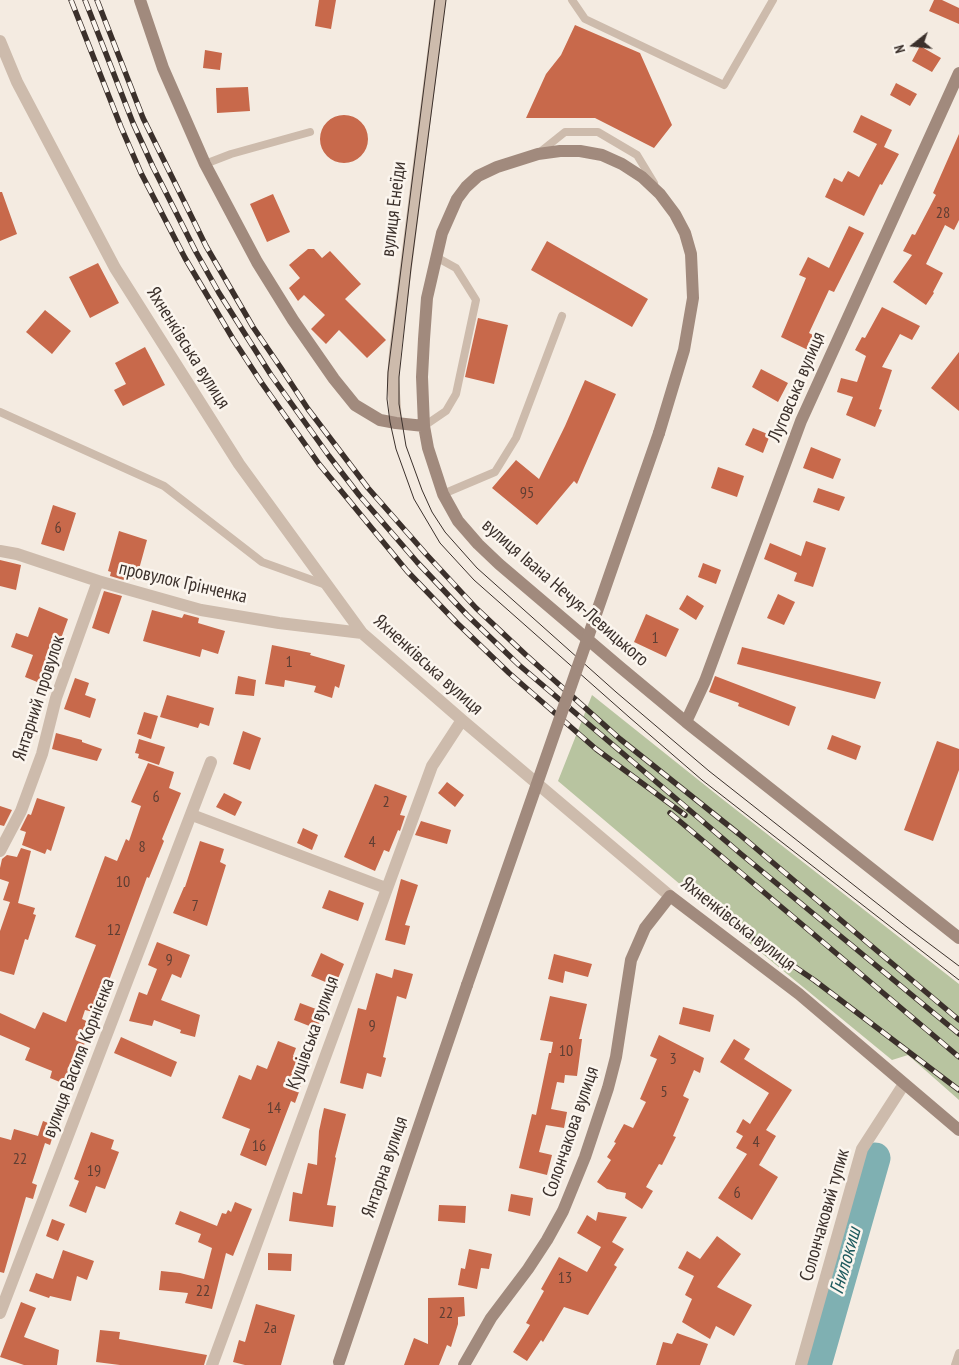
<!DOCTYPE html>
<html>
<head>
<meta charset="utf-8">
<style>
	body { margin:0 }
	#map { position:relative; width:959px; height:1365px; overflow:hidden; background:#f4ebe1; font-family:"PT Sans Narrow",sans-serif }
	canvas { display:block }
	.north { position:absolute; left:889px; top:20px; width:50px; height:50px; -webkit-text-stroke:4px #fbf5ee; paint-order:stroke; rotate:254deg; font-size:14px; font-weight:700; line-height:20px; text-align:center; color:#3b302b }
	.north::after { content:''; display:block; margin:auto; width:18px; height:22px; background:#3b302b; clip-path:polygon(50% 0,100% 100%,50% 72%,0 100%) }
</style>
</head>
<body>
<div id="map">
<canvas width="959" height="1365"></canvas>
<div class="north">N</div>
</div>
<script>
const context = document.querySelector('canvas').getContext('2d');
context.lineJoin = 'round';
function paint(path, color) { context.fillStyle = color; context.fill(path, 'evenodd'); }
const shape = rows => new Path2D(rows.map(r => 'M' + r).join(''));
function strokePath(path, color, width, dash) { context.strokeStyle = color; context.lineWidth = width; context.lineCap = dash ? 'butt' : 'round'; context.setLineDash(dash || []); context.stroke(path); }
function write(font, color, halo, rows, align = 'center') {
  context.font = font + ' "PT Sans Narrow",sans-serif'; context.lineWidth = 5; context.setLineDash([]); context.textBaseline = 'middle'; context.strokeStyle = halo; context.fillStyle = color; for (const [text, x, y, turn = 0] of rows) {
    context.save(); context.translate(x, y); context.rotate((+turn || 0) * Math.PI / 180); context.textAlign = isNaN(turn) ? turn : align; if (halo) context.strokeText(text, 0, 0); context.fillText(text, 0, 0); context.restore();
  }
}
paint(shape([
	[592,695,721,798,959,984,959,1100,908,1055,892,1060,753,946,558,781]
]), '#b8c4a0');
strokePath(shape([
	[816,1365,875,1158]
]), '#7fb0b2', 31);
paint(shape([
	[319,0,336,0,331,29,315,26],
	[934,0,942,0,959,8,959,24,929,11],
	[575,25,640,53,672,125,654,148,595,118,526,118,546,74,561,55],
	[920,46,941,58,932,72,912,61],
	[205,50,222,53,220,70,203,68],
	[896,83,917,94,910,106,890,95],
	[248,87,250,111,217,113,216,88],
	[861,115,892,130,884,147,899,154,882,185,880,184,864,216,825,197,834,178,842,182,848,171,859,177,877,144,853,132],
	'320 139a24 24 0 1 1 48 0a24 24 0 1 1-48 0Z',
	[959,134,959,220,954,230,945,225,926,264,943,273,933,292,934,293,926,305,893,282,912,255,903,251,912,234,915,235,936,195,933,193],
	[0,192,2,192,17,234,0,241],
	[273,194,290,232,267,242,250,204],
	[849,226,864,233,834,292,829,290,809,333,815,336,808,350,781,337,806,278,799,275,808,257,829,268],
	[547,241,648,299,632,327,531,270],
	[308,249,314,249,322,258,330,251,361,284,345,299,386,340,367,358,339,330,326,344,311,329,325,315,304,295,298,301,289,288,300,278,289,265],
	[98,263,119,303,90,318,69,277],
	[882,307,920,326,912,340,900,334,882,367,892,370,879,409,882,410,875,427,846,415,853,397,837,392,841,378,857,382,866,356,855,350,862,337,865,338],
	[45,310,71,331,52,354,26,332],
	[478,318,508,325,494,384,465,377],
	[145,347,165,385,123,406,114,390,126,384,115,363],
	[959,352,959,411,931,388],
	[761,369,788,383,778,402,752,387],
	[585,380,616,394,577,484,574,481,537,525,492,488,516,460,539,479,565,426],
	[753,428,770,435,763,453,745,445],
	[811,447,841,459,833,479,803,468],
	[718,467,744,476,737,497,711,488],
	[818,488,845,497,839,511,813,502],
	[53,505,76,513,64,551,41,544],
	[119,531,147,540,136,580,128,577,127,581,110,576,111,572,108,571],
	[806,541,826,548,813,587,794,581,797,573,764,559,770,543,801,556],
	[0,560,21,565,16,590,0,586],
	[703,563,721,570,716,584,698,577],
	[104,591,122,596,109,634,92,628],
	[778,594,795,602,784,625,767,618],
	[687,595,704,606,696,620,679,609],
	[39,607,68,619,54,658,51,657,42,684,25,677,33,655,11,647,16,633,28,637],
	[152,610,182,618,184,614,199,618,198,623,225,631,218,654,202,649,200,657,143,641],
	[646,614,679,629,666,657,634,642],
	[272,645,311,653,310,655,345,665,339,688,335,686,332,698,314,692,316,686,285,680,284,687,265,684],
	[742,647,881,682,875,699,737,664],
	[238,676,256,680,254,696,235,694],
	[715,676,796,707,789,726,738,706,739,703,709,692],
	[75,678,89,683,85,695,96,699,90,718,64,709],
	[167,695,214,708,209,726,200,723,198,728,160,717],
	[144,712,158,716,151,739,137,734],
	[243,731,261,738,250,770,233,764],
	[56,733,82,740,82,742,102,749,97,761,52,749],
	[832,735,861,746,856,760,827,749],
	[139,739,165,747,159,765,138,758,139,754,135,753],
	[937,741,959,749,959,770,933,841,904,830],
	[148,763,174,772,169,788,181,793,162,839,164,841,149,878,147,877,97,1013,85,1010,82,1019,93,1024,67,1085,50,1078,52,1071,25,1060,30,1048,0,1035,0,1013,35,1029,43,1012,66,1022,96,945,75,937,105,856,117,861,126,839,129,841,141,806,131,802],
	[447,782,464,795,455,807,438,793],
	[375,784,407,796,400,815,405,816,400,831,398,830,389,852,384,850,375,871,344,857],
	[224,793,242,802,235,816,216,807],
	[37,798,65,807,51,851,47,849,45,854,22,845,26,832,20,830,28,814,31,815],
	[0,806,12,810,4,826,0,825],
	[421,821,451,830,447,844,415,835],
	[303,828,318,835,312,850,297,843],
	[200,841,224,849,220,862,226,865,207,926,173,913,184,887,185,887],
	[21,848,31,851,18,903,35,908,33,914,36,915,28,940,25,939,14,975,0,971,0,931,10,902,3,900,9,882,0,879,0,868,2,859,7,855,17,857],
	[401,879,418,885,405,925,410,926,405,945,385,940],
	[329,890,364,903,358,921,322,908],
	[157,942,190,955,181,978,172,974,161,1000,200,1015,195,1037,180,1033,181,1030,154,1020,152,1026,129,1021,139,992,147,995,157,969,148,965],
	[321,953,344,964,335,986,311,976],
	[554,954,592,964,588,977,565,971,563,983,548,979],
	[394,969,413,974,406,999,397,996,383,1057,386,1058,381,1077,367,1073,363,1089,340,1083,358,1008,366,1010,376,973,392,978],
	[550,996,587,1004,579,1039,582,1039,577,1076,565,1075,564,1083,557,1082,551,1109,567,1112,564,1128,546,1125,539,1152,552,1155,547,1175,519,1168,532,1114,536,1115,549,1053,551,1053,553,1042,540,1040],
	[300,1003,324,1012,317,1029,294,1020],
	[683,1007,714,1015,710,1032,679,1024],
	[659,1035,704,1058,700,1073,694,1070,683,1096,689,1099,673,1136,676,1137,662,1165,659,1164,646,1187,653,1191,642,1209,625,1198,626,1193,607,1189,597,1182,611,1160,607,1157,616,1143,614,1142,624,1124,633,1128,646,1102,640,1099,657,1059,650,1056],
	[121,1037,177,1062,171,1077,114,1053],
	[734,1039,750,1049,744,1059,792,1090,766,1130,776,1136,759,1165,778,1177,752,1220,718,1198,747,1154,736,1148,743,1136,736,1132,743,1119,750,1124,769,1093,720,1062],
	[278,1041,296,1048,293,1056,306,1061,299,1079,303,1081,295,1103,291,1101,266,1166,240,1155,250,1129,222,1118,239,1075,251,1080,257,1065,267,1069],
	[324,1108,346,1114,335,1157,336,1158,327,1205,336,1206,333,1227,289,1221,293,1192,302,1194,308,1163,317,1165,319,1131],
	[43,1121,56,1126,50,1145,45,1143,32,1183,37,1185,33,1199,26,1197,4,1273,0,1272,0,1137,11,1140,14,1129,38,1136],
	[91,1132,114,1140,111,1149,119,1152,105,1189,96,1186,86,1213,69,1206,79,1181,74,1179],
	[511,1194,533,1198,530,1216,508,1211],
	[235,1202,252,1209,233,1256,226,1253,212,1309,185,1303,188,1293,159,1290,161,1271,180,1273,204,1279,212,1248,198,1242,201,1234,175,1224,180,1211,217,1226,222,1213,226,1214,228,1210,231,1212],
	[439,1205,466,1206,465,1223,438,1221],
	[598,1212,627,1217,612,1242,624,1249,614,1265,617,1267,588,1315,564,1307,543,1342,541,1340,527,1361,513,1352,530,1325,526,1323,544,1291,541,1289,559,1257,587,1272,601,1247,577,1233,587,1215,596,1221],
	[52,1219,65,1224,58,1241,46,1236],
	[717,1236,741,1254,717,1287,752,1305,734,1336,716,1326,710,1339,682,1322,692,1299,685,1295,694,1276,678,1268,687,1251,700,1259],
	[469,1249,492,1254,489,1269,481,1268,477,1289,458,1285,461,1268,465,1269],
	[63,1250,94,1261,87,1280,77,1276,71,1301,50,1296,49,1298,29,1291,36,1273,53,1279],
	[268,1253,292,1254,291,1271,268,1270],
	[464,1297,465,1316,458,1317,458,1324,451,1347,447,1345,439,1365,404,1365,414,1338,428,1344,428,1298],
	[21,1302,36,1308,24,1337,59,1350,57,1365,24,1365,0,1357],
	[256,1304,295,1315,281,1365,245,1365,233,1362,239,1340,245,1342],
	[100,1330,120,1332,119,1339,207,1355,204,1365,120,1365,96,1362],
	[677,1333,708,1344,700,1365,656,1365,663,1342,672,1344]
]), '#c8694b');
strokePath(shape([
	[572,0,585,19,724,85,773,0],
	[540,152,565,132,598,132,637,155,654,183],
	[205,164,231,154,310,132],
	[0,412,164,486,262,562,326,585],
	[424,426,446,411,456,394,476,300,456,268,436,257],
	[443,494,495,472,516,438,562,316],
	[955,1365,959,1353]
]), '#cdbbac', 8);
strokePath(shape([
	[0,41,17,82,115,268,239,464,362,633,462,720,670,896],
	[396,423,393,379,395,353,440,0],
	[0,551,17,554,98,581,201,610,279,623,362,633],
	[192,815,386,888],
	[0,851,21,811,42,754,56,698,98,581],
	[0,1313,211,762],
	[212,1365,432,766,462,720],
	[801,1365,862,1149,904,1084]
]), '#cdbbac', 12);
strokePath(shape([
	[140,0,163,68,205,164,257,262,293,320,334,379,355,405,380,420,396,423,424,426],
	[659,433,684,350,693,298,691,254,685,233,675,214,660,194,642,177,622,164,602,155,580,151,560,151,538,154,497,167,478,176,466,187,457,199,442,233,427,298,424,339,422,377,424,426,428,448,443,494,458,521,478,544,499,564,620,667,686,722,959,938],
	[686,722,705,681,801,421,959,73],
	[339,1362,467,985],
	[464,1365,491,1318,528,1269,547,1240,563,1211,585,1157,608,1088,616,1057,631,960,645,928,670,896,799,994,959,1130]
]), '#a18a7d', 12);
strokePath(shape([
	[435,0,388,372,387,399,390,422,396,449,414,499,440,543,474,580,629,717,702,780,959,980],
	[446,0,411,268,399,377,399,404,406,446,422,490,432,512,445,532,477,568,616,692,709,771,907,927,959,966]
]), '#3b302b', 1);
const rail = shape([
	[71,0,121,127,141,173,185,258,233,339,261,382,319,464,407,571,457,623,509,673,596,749,685,815],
	[85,0,133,123,153,167,196,252,219,293,271,375,329,456,359,495,417,562,467,615,519,665,741,854,959,1034],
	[97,0,143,118,206,246,253,327,281,368,308,409,368,488,426,554,476,608,526,655,620,739,739,834,959,1020],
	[670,813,959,1057],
	[720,916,814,980,959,1090]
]);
strokePath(rail, '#3b302b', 5.5);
strokePath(rail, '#fbf5ee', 4, [11]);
strokePath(shape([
	[467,985,659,433]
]), '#a18a7d', 12);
write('16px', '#5e3e33', null, [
	["28",943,213],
	["95",527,493],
	["6",58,528],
	["1",655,638],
	["1",289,662],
	["6",156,797],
	["2",386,802],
	["4",372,842],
	["8",142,847],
	["10",123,882],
	["7",195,906],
	["12",114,930],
	["9",169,960],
	["9",372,1026],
	["10",566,1051],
	["3",673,1059],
	["5",664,1092],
	["14",274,1108],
	["4",756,1142],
	["16",259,1146],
	["22",20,1159],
	["19",94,1171],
	["6",737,1193],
	["13",565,1278],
	["22",203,1291],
	["22",446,1313],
	["2а",270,1328]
]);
write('19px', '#3b302b', '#fbf5ee', [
	["вулиця Енеїди",394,209,-83],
	["Яхненківська вулиця",188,348,58],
	["Луговська вулиця",797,387,-67],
	["провулок Грінченка",183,583,13],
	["вулиця Івана Нечуя-Левицького",565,593,41],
	["Яхненківська вулиця",428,665,42],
	["Янтарний провулок",39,698,-72],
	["Яхненківська вулиця",738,924,38],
	["Кущівська вулиця",313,1033,-70],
	["вулиця Василя Корнієнка",79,1058,-69],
	["Солончакова вулиця",571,1132,-71],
	["Янтарна вулиця",385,1167,-71],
	["Солончаковий тупик",825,1215,-74]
]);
write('italic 20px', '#1f5a5e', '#fbf5ee', [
	["Гнилокиш",846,1261,-74]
]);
</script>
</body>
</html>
